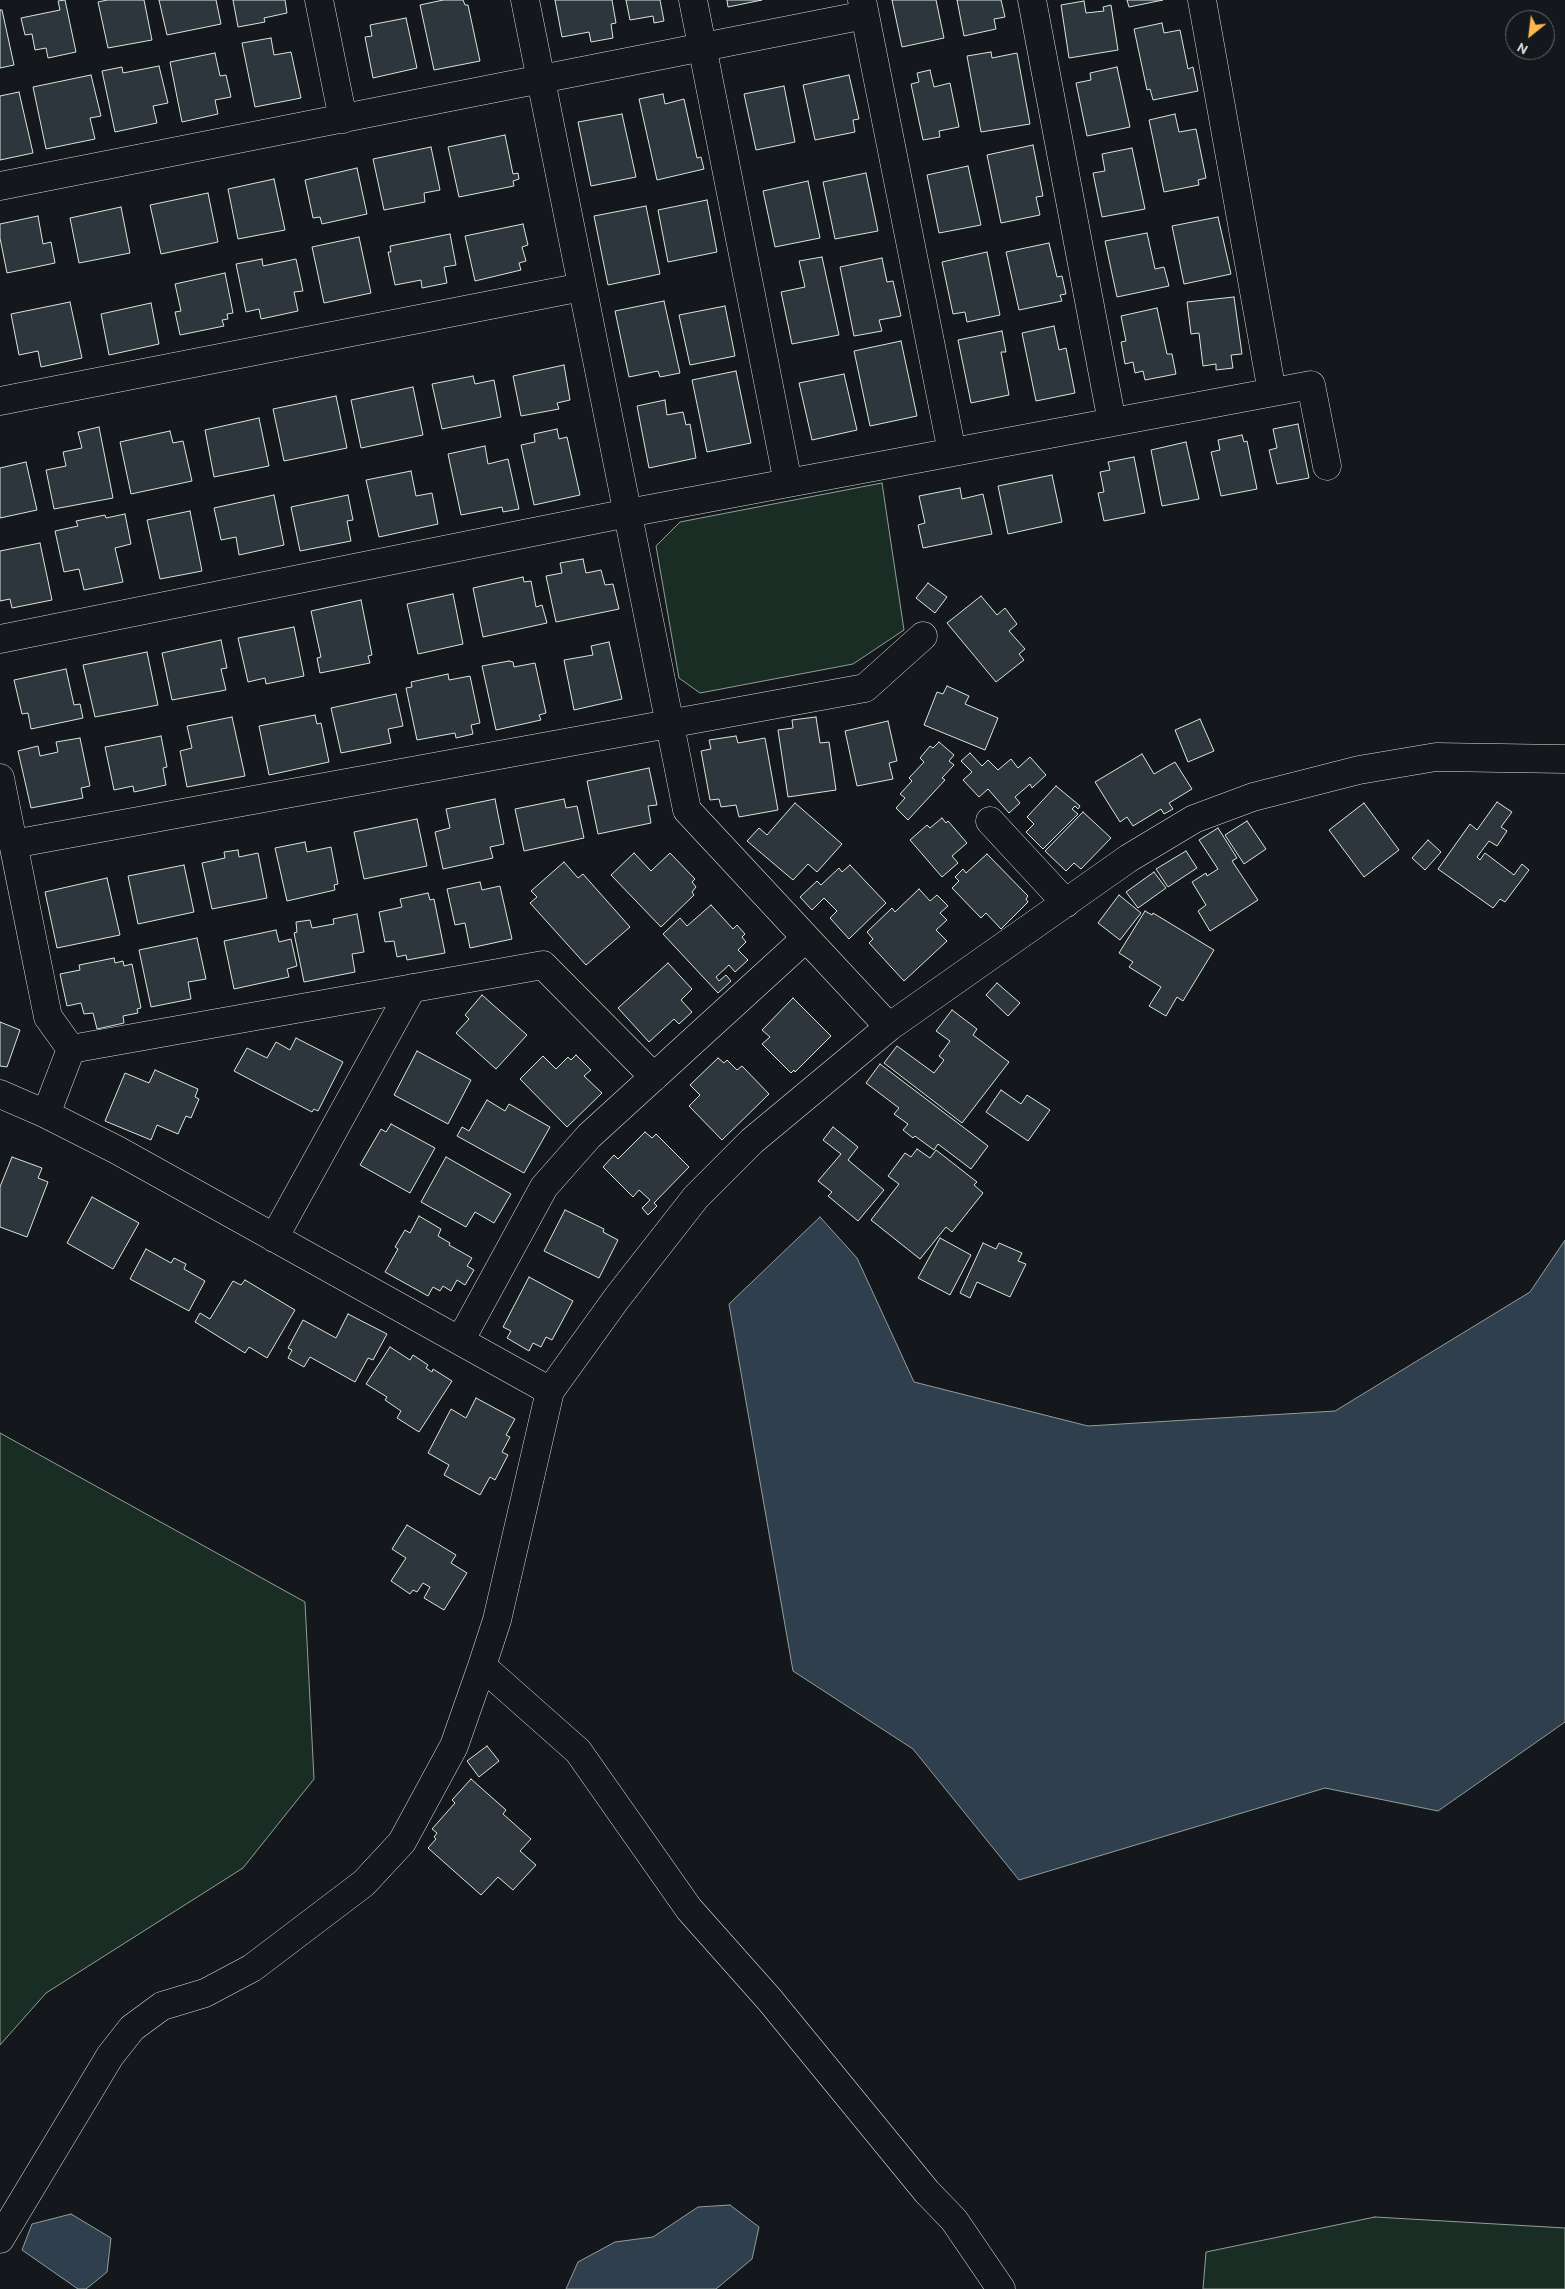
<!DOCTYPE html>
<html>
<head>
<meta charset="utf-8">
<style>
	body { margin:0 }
	#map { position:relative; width:1565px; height:2289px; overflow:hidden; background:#14181c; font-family:Overpass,sans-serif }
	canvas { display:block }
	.north { position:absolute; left:1505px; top:10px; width:50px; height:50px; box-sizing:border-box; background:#14181c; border:1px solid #626a69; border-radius:50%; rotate:209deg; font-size:14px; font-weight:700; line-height:20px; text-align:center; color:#d8e6dc }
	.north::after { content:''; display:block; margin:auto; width:18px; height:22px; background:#ffb74d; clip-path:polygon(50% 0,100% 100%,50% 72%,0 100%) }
</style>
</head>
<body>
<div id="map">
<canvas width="1565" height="2289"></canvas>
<div class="north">N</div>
</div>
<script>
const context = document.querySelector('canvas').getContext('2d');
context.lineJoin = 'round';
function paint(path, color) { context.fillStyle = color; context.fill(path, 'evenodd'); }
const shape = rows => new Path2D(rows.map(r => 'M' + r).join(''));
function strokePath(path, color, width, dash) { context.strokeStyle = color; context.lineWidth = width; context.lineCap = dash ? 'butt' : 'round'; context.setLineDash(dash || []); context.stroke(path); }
const green = shape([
	[882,483,904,630,853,664,700,693,679,678,656,546,680,522,882,483],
	[0,1433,305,1602,314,1779,243,1868,46,1993,0,2045,0,1433],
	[1375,2217,1565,2228,1565,2289,1203,2289,1206,2252,1375,2217]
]);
paint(green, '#1a2d24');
strokePath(green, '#939e99', 1);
const water = shape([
	[820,1217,857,1258,914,1382,1088,1426,1335,1411,1530,1292,1565,1240,1565,1722,1438,1811,1325,1788,1019,1880,913,1749,793,1671,729,1304,820,1217],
	[730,2205,759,2227,752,2259,716,2289,566,2289,578,2262,615,2242,653,2237,698,2207,730,2205],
	[71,2214,111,2238,107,2272,86,2289,78,2289,22,2250,32,2224,71,2214]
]);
paint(water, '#2f3f4d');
strokePath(water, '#939e99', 1);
const building = shape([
	[65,0,76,52,48,58,46,48,35,50,32,34,25,35,21,18,60,10,58,1,65,0],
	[107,0,144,0,152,40,108,48,98,2,107,0],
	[159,0,216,0,221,24,167,35,159,0],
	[233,0,285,0,287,13,264,18,265,22,238,27,233,0],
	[443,0,463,0,465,5,468,5,480,61,434,70,420,5,443,0],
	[555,0,612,0,616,23,611,24,613,38,591,42,589,32,562,37,555,0],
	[626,0,660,0,664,21,654,23,653,16,630,20,626,0],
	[727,0,762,0,728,7,727,0],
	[892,0,936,0,944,38,902,47,892,0],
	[957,0,1001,0,1005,17,994,19,996,29,964,36,957,0],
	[1127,0,1163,0,1129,7,1127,0],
	[1084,1,1086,13,1104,11,1103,7,1111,5,1118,50,1069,58,1061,5,1084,1],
	[0,10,2,10,14,65,0,68,0,10],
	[406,18,417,68,373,78,365,37,372,36,370,25,406,18],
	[1162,23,1164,33,1180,30,1188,69,1193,67,1198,91,1153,100,1150,89,1147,90,1134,29,1162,23],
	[271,38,274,55,291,52,301,98,255,107,242,43,271,38],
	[991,52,992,58,1017,53,1030,124,981,132,967,56,991,52],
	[215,53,220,76,226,75,231,97,215,100,218,114,182,122,170,62,215,53],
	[159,66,168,103,153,106,157,123,115,132,102,71,122,67,123,73,159,66],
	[1117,67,1130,127,1087,136,1076,83,1091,80,1090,73,1117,67],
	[930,70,934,87,950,83,959,127,939,131,940,137,923,140,911,84,919,82,917,73,930,70],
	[91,75,101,116,90,118,95,139,46,149,33,87,91,75],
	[849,75,859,119,853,120,855,132,815,140,803,85,849,75],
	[784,86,795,142,756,150,744,94,784,86],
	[19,92,33,153,0,160,0,96,19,92],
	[663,94,665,104,684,99,697,158,701,157,704,169,657,180,639,99,663,94],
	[622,114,636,177,591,186,578,122,622,114],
	[1175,114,1179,132,1196,129,1206,178,1198,180,1199,185,1164,192,1149,120,1175,114],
	[505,135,513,174,518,173,519,179,513,181,514,186,459,197,448,147,505,135],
	[1033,145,1043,196,1036,197,1040,215,1001,223,987,155,1033,145],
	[431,147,440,190,424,193,425,202,384,210,373,159,431,147],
	[1132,148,1145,209,1102,217,1093,173,1105,171,1102,154,1132,148],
	[968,166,981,225,939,233,927,175,968,166],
	[357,168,367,214,322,224,320,217,313,218,305,180,357,168],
	[866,173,878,231,835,239,823,182,866,173],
	[274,179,285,230,238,239,228,189,274,179],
	[808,181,820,238,775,247,763,191,808,181],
	[208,193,218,242,161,254,150,205,208,193],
	[707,200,717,252,668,262,658,210,707,200],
	[646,206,660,274,608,285,594,216,646,206],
	[121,207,130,253,79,263,70,218,121,207],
	[38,216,43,244,51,242,55,263,7,273,0,238,0,224,38,216],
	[1218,217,1231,274,1184,284,1172,226,1218,217],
	[523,224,528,245,522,247,526,261,519,263,521,270,475,281,465,236,523,224],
	[1147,233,1155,269,1164,267,1169,286,1117,297,1105,241,1147,233],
	[450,234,456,265,444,267,447,283,422,288,421,280,395,285,388,252,391,252,390,246,450,234],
	[359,237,371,293,324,303,312,247,359,237],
	[1049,243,1057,277,1062,276,1066,294,1060,295,1062,301,1019,310,1006,252,1049,243],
	[987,252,1000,315,967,322,965,312,953,314,942,262,987,252],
	[822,257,839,335,792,344,781,292,805,287,799,261,822,257],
	[882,258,887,282,893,281,901,316,879,320,882,331,854,336,840,267,882,258],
	[262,259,263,266,296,259,303,291,294,292,298,311,261,319,259,309,246,312,236,264,262,259],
	[225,273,233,313,227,314,228,319,222,320,224,326,180,335,175,312,181,311,175,284,225,273],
	[1234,297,1242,354,1231,355,1233,368,1216,370,1216,364,1203,366,1199,333,1191,334,1187,302,1234,297],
	[664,301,680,373,660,377,658,371,629,377,615,311,664,301],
	[70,302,82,358,41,367,38,351,19,355,11,314,70,302],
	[151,303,159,344,109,355,101,314,151,303],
	[725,306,735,356,690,365,679,315,725,306],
	[1157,308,1167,354,1172,354,1176,374,1145,380,1143,371,1135,373,1133,362,1125,364,1121,342,1126,341,1121,316,1157,308],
	[1054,326,1059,350,1066,348,1075,393,1036,401,1022,333,1054,326],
	[1002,331,1006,352,1001,352,1009,395,971,403,958,340,1002,331],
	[901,341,917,416,870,426,854,351,901,341],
	[564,365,570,400,557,403,559,409,521,416,513,376,564,365],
	[736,371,751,443,707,452,692,380,736,371],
	[844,374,857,430,812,440,799,383,844,374],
	[473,376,475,384,494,380,501,417,442,429,432,384,473,376],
	[413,387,423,435,361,448,351,400,413,387],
	[336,396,347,448,284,461,273,409,336,396],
	[665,400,667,415,683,412,686,425,690,424,696,458,649,468,637,406,665,400],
	[259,418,269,466,214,477,205,430,259,418],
	[1298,424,1309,478,1277,484,1269,450,1277,448,1273,429,1298,424],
	[99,427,113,498,54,509,46,470,66,466,63,452,82,448,78,432,99,427],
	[557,429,559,439,567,437,580,495,534,505,521,445,535,442,534,434,557,429],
	[170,431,173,443,183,441,192,481,131,494,120,442,170,431],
	[1242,435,1244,442,1247,441,1257,489,1221,496,1211,452,1220,450,1218,440,1242,435],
	[1186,442,1199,499,1162,506,1151,450,1186,442],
	[485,446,488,464,508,459,519,509,503,512,502,507,461,515,448,454,485,446],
	[1134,457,1145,513,1104,521,1098,493,1104,492,1100,472,1110,470,1108,462,1134,457],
	[26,462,37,510,0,518,0,468,26,462],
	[411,471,416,496,432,493,438,524,379,537,366,480,411,471],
	[1052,475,1062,522,1008,534,998,486,1052,475],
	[960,488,962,499,983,494,992,534,923,548,918,525,925,523,919,496,960,488],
	[274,495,284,545,239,555,236,537,221,540,214,508,274,495],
	[348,495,353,520,347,521,351,541,300,551,291,507,348,495],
	[190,511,202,571,160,579,147,520,190,511],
	[125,514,131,544,115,548,123,582,84,590,79,569,64,572,55,531,78,526,76,521,105,515,106,518,125,514],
	[40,543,52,600,12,608,10,599,0,601,0,551,40,543],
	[583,559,586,573,601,570,605,585,613,584,619,609,556,622,546,576,562,573,560,563,583,559],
	[523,577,524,582,531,581,536,607,542,605,547,623,483,637,473,588,523,577],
	[928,583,947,597,935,613,916,598,928,583],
	[453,594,463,644,418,654,407,604,453,594],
	[981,596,997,615,1005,608,1017,624,1009,631,1025,649,1019,654,1024,660,996,682,947,623,981,596],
	[361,600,372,655,368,656,370,663,320,673,317,658,321,657,311,611,361,600],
	[294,627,304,676,266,684,265,678,248,682,238,638,294,627],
	[221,640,227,668,221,669,226,690,172,700,162,653,221,640],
	[609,642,622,699,574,710,564,660,593,655,591,646,609,642],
	[147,652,158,705,95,717,83,665,147,652],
	[509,661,513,662,514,667,535,663,546,713,539,715,541,720,496,730,482,666,509,661],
	[66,669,74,705,80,704,83,718,31,729,28,713,22,714,14,680,66,669],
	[448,674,449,680,470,676,480,723,471,725,473,734,456,738,455,733,417,740,406,688,412,687,411,682,448,674],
	[947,686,969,696,965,704,998,718,985,750,924,725,937,692,943,694,947,686],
	[396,694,403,726,388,729,391,743,341,753,331,708,396,694],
	[315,715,317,724,321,723,329,762,269,775,259,726,315,715],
	[232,717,245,776,187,787,180,751,192,748,187,726,232,717],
	[816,717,820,743,829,742,836,790,788,797,778,730,793,728,792,720,816,717],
	[1200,719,1214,751,1188,762,1175,730,1200,719],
	[888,721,897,761,889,763,893,779,857,786,845,731,888,721],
	[161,736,167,767,163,768,166,785,134,792,133,786,114,790,105,747,161,736],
	[736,736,738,743,765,738,778,810,739,817,736,805,721,807,719,799,710,800,701,751,711,749,709,740,736,736],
	[80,738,90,786,81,788,83,798,31,808,18,751,38,746,40,756,58,752,56,742,80,738],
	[939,742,954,755,949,761,954,765,942,778,945,780,908,820,896,808,905,798,900,794,912,781,909,778,924,762,920,758,930,746,933,748,939,742],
	[970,753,982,766,988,760,998,770,1011,759,1018,768,1030,757,1046,775,1032,788,1030,784,1015,797,1020,803,1009,813,988,789,979,797,963,780,972,772,961,761,970,753],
	[1142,754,1154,774,1175,762,1192,789,1169,803,1173,809,1164,814,1161,809,1133,826,1127,817,1120,822,1095,782,1142,754],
	[649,768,657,805,648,806,651,823,598,834,587,781,649,768],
	[1056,786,1080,806,1078,809,1075,806,1072,809,1078,814,1043,849,1026,832,1034,824,1027,817,1056,786],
	[495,799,504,844,490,847,493,858,443,869,435,832,450,828,446,809,495,799],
	[564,799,566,808,577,806,584,838,524,851,515,809,564,799],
	[1497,802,1512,812,1501,827,1507,831,1497,846,1489,841,1477,857,1480,860,1485,853,1514,875,1522,864,1529,870,1505,902,1500,899,1493,908,1438,869,1470,824,1477,830,1497,802],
	[795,803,842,844,817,872,808,864,793,880,747,841,759,828,767,835,795,803],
	[1364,803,1399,850,1364,877,1329,830,1364,803],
	[1083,812,1111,838,1081,869,1074,863,1066,871,1045,851,1083,812],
	[942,818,946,823,948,821,967,843,952,856,958,863,942,877,910,840,927,825,930,828,942,818],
	[417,819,427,866,364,879,354,832,417,819],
	[1247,821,1266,849,1244,864,1225,835,1247,821],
	[1218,828,1237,858,1232,861,1258,900,1210,931,1198,911,1206,905,1192,882,1206,873,1207,876,1218,869,1199,840,1218,828],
	[1428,840,1441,852,1425,870,1412,858,1428,840],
	[305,842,307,852,331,847,338,884,334,885,335,890,287,901,275,848,305,842],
	[238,850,239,857,258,853,267,898,212,909,202,863,225,858,224,852,238,850],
	[1186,851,1197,868,1168,887,1156,869,1186,851],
	[634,853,651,871,670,853,695,879,692,882,696,887,692,892,694,895,661,927,611,875,634,853],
	[987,854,1028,896,1026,899,1028,902,1001,929,986,913,981,918,952,888,959,881,955,877,963,869,966,873,987,854],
	[564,862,578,878,583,874,630,927,586,965,530,903,537,897,531,891,564,862],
	[184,865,194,912,138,924,128,876,184,865],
	[850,865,886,903,849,939,830,918,837,911,824,898,812,910,800,897,817,881,821,885,839,868,842,872,850,865],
	[1154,872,1166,888,1138,908,1126,892,1154,872],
	[107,878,120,935,57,948,45,892,107,878],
	[480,882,482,890,500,886,512,939,470,948,465,923,455,925,447,889,480,882],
	[919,889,930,901,937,895,948,906,940,913,947,920,936,930,947,941,904,981,869,943,873,939,867,932,892,908,895,912,919,889],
	[428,893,430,900,434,899,445,953,407,960,406,955,397,957,394,941,385,942,379,912,402,907,400,899,428,893],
	[1119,895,1141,913,1120,940,1098,923,1119,895],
	[711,905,733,929,737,925,745,934,742,937,746,942,738,950,748,960,735,972,729,965,716,977,719,981,726,975,731,981,718,993,663,934,680,918,687,926,711,905],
	[1145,911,1152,915,1153,913,1214,950,1183,1001,1177,997,1166,1016,1149,1006,1161,987,1129,967,1133,962,1119,953,1145,911],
	[357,914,364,952,352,954,355,972,304,982,294,933,297,932,296,922,310,920,312,928,334,924,333,919,357,914],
	[276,930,279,942,291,939,297,966,287,969,289,977,234,989,224,941,276,930],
	[197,938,206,979,188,982,191,999,151,1007,139,950,197,938],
	[114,958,115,963,123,961,124,966,132,964,141,1008,137,1009,138,1013,123,1016,124,1023,97,1029,93,1013,84,1014,81,1003,67,1006,60,974,80,970,79,965,114,958],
	[668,963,692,989,681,1000,692,1012,679,1024,674,1019,649,1042,618,1008,668,963],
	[997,983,1020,1003,1008,1016,986,995,997,983],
	[482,995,527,1035,496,1069,456,1033,469,1019,465,1015,482,995],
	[793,998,831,1036,795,1072,794,1070,791,1073,762,1044,770,1037,762,1030,793,998],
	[952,1010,977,1029,973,1035,1009,1062,962,1123,884,1063,897,1046,934,1073,944,1060,939,1056,950,1041,936,1031,952,1010],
	[0,1022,20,1030,7,1067,0,1066,0,1022],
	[296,1038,343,1062,318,1111,314,1109,312,1112,234,1071,247,1048,267,1058,276,1042,290,1050,296,1038],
	[417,1051,471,1080,448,1124,394,1095,417,1051],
	[576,1055,591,1070,584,1076,602,1093,567,1127,520,1079,543,1056,556,1069,568,1057,571,1060,576,1055],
	[718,1058,724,1063,727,1060,737,1070,742,1066,769,1094,722,1140,689,1106,700,1095,690,1085,718,1058],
	[880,1064,988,1146,971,1169,938,1144,934,1150,915,1136,913,1138,903,1130,908,1124,894,1114,899,1108,866,1083,880,1064],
	[155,1070,198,1089,195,1097,199,1099,191,1118,186,1116,178,1134,157,1125,151,1140,105,1121,125,1073,149,1083,155,1070],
	[1001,1090,1021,1104,1027,1095,1050,1110,1028,1141,986,1112,1001,1090],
	[487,1100,505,1111,509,1104,550,1127,524,1173,457,1136,462,1127,469,1131,487,1100],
	[391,1124,435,1148,410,1193,360,1165,381,1129,386,1132,391,1124],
	[833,1127,858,1147,848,1160,884,1190,858,1221,828,1196,832,1192,818,1181,841,1154,823,1140,833,1127],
	[645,1132,652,1138,656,1134,689,1167,654,1203,657,1206,648,1215,642,1208,650,1200,639,1190,633,1197,603,1167,614,1155,618,1159,645,1132],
	[917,1149,930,1158,936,1150,977,1182,974,1185,983,1193,952,1232,946,1227,920,1259,871,1220,899,1184,888,1176,905,1153,911,1157,917,1149],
	[12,1157,42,1168,38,1178,48,1182,27,1237,0,1227,0,1187,12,1157],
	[446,1157,511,1194,494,1223,475,1212,466,1227,421,1202,446,1157],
	[92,1197,139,1223,113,1269,67,1243,92,1197],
	[565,1210,604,1229,603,1232,618,1240,599,1278,544,1251,565,1210],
	[419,1216,441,1229,438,1236,450,1243,449,1245,472,1258,467,1266,474,1270,465,1285,457,1280,451,1291,443,1286,440,1291,433,1287,428,1296,385,1272,398,1249,395,1247,405,1230,410,1233,419,1216],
	[940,1238,971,1255,950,1295,918,1278,940,1238],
	[983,1243,996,1249,999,1243,1022,1253,1018,1261,1026,1264,1010,1297,977,1282,970,1298,960,1293,983,1243],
	[146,1249,171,1263,174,1258,186,1264,184,1269,205,1281,189,1311,130,1279,146,1249],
	[529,1277,573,1301,552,1340,546,1337,541,1347,533,1343,529,1351,507,1338,511,1331,503,1327,529,1277],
	[245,1280,295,1310,267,1358,249,1347,245,1353,195,1322,200,1313,210,1319,233,1281,241,1285,245,1280],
	[348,1314,387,1334,373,1360,368,1358,355,1382,310,1357,304,1367,288,1358,292,1350,288,1348,303,1320,336,1338,348,1314],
	[390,1347,410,1360,413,1355,428,1365,426,1368,432,1372,433,1369,452,1381,419,1432,397,1418,401,1411,385,1400,387,1397,366,1384,390,1347],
	[476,1398,515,1419,506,1435,510,1437,502,1452,508,1455,495,1480,490,1477,480,1495,444,1475,449,1465,428,1453,451,1409,466,1418,476,1398],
	[407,1525,456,1555,451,1563,467,1573,444,1610,424,1598,430,1587,423,1583,417,1592,413,1590,410,1594,391,1581,406,1558,392,1549,407,1525],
	[487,1746,499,1761,479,1777,467,1761,487,1746],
	[471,1779,506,1810,503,1814,531,1839,520,1851,536,1865,513,1890,498,1877,481,1895,428,1848,436,1839,434,1837,437,1833,432,1829,455,1803,452,1800,471,1779]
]);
paint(building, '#2c363c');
strokePath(building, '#d8e6dc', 1);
const minor = shape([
	[319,0,343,119],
	[525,0,687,810,889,1027],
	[693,0,788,483],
	[862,0,952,452],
	[1032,0,1112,422],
	[1202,0,1272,392],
	[0,186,865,15],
	[0,401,582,287],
	[0,639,628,513,1311,385,1327,466],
	[0,778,48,1017,71,1049],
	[990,821,1066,903],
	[13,844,865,688,923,636],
	[71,1049,543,965,654,1077],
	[0,1094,46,1114,117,1150,550,1391],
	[46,1114,71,1049],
	[274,1238,412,988],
	[460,1341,544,1187,589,1136,806,938],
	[482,1666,578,1751,689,1909,769,1999,927,2192,954,2220,1001,2289],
	[0,2239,110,2056,132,2028,162,2006,205,1993,252,1968,364,1883,402,1842,454,1746,482,1666,497,1620,550,1391,617,1298,696,1197,752,1141,889,1027,1129,858,1194,819,1253,797,1359,770,1436,757,1565,759]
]);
strokePath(minor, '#d8e6dc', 29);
strokePath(minor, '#14181c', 28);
</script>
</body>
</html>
